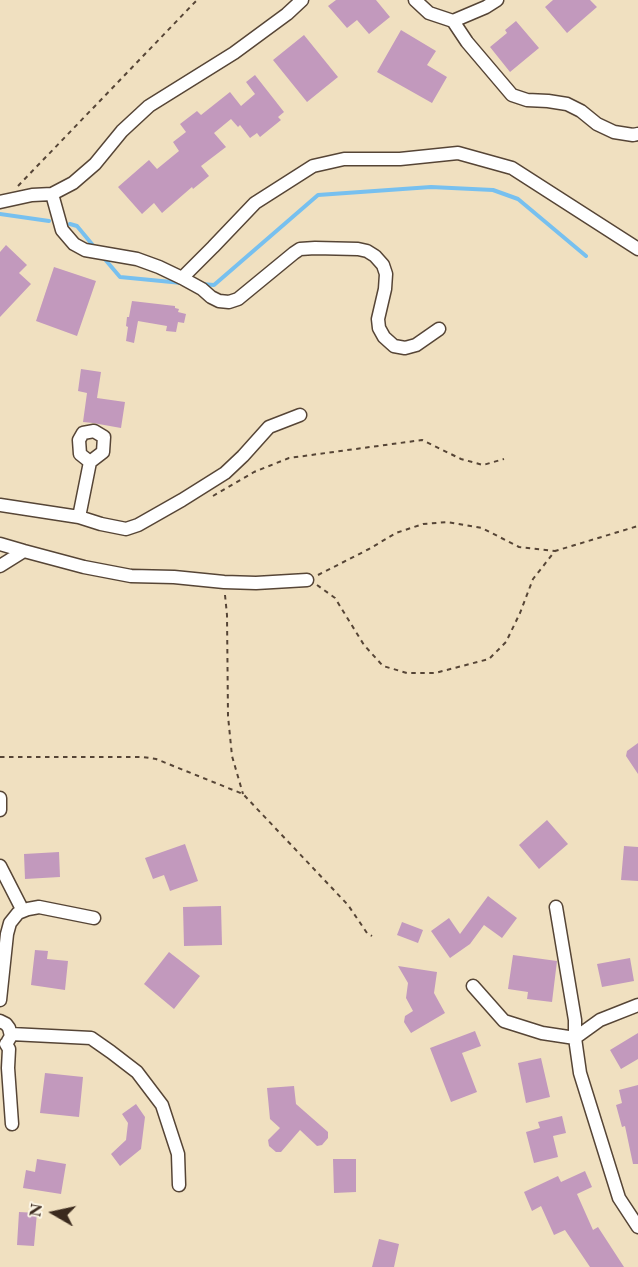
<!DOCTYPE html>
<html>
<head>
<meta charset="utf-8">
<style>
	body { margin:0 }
	#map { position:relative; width:638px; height:1267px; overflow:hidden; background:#f0e0c0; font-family:"EB Garamond",serif }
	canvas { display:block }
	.north { position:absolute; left:24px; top:1183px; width:60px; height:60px; -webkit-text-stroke:4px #fcf5e5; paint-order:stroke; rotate:279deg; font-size:16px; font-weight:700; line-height:24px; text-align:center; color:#3b2a1e }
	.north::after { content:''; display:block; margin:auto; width:21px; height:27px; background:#3b2a1e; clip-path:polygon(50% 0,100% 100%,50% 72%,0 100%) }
</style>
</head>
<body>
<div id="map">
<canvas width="638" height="1267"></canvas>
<div class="north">N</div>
</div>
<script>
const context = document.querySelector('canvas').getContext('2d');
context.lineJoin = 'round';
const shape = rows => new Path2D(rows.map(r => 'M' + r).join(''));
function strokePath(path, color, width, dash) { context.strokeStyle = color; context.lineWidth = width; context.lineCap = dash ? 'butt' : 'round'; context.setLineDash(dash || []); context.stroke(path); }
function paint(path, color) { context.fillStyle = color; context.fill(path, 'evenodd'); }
strokePath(shape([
	[0,214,49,221],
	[70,224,77,226,96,249],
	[103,257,120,277,182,283],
	[201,284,214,285,318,195,431,187,493,190,518,199,586,256]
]), '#77c0ef', 4);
paint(shape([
	[336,0,376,0,390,17,369,34,357,20,347,28,328,6],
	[553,0,590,0,597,7,567,33,545,7],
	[516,21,539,48,510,72,490,47,507,33,505,30],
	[401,30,436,51,427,65,447,77,432,103,377,72],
	[304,35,338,77,307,102,273,60],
	[255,75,284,112,278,117,281,120,260,137,257,133,250,138,240,125,238,127,231,119,214,133,226,147,201,166,209,176,193,189,192,187,162,213,154,203,142,214,118,187,149,160,157,169,179,151,173,142,186,132,180,124,197,111,201,115,230,92,241,106,255,94,246,82],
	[6,245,27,265,19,273,31,284,0,317,0,252],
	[54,267,96,281,77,336,36,321],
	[132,301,175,306,175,308,179,309,178,312,186,314,184,323,178,322,176,332,166,331,167,326,138,321,134,343,126,341,128,327,126,326,127,317,129,317],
	[81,369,101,372,97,398,125,402,121,428,93,423,83,422,87,393,78,391],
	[638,743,638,774,626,756,627,751],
	[547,820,568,844,539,869,519,845],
	[185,844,198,881,170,891,164,875,153,879,145,858],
	[624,846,638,847,638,881,621,880],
	[59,852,60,877,25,879,24,854],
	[488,896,517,918,502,938,484,925,470,944,450,958,431,931,449,918,460,934],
	[221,906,222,945,184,946,183,907],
	[402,922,423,930,418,943,397,935],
	[35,950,48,951,47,959,68,961,65,990,31,985],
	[169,952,200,976,174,1009,144,984],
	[513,955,557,961,552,1002,527,999,528,992,508,989],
	[630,958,634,981,602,987,597,964],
	[398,966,437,972,434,993,445,1013,411,1033,404,1022,405,1016,413,1011,406,998,408,983],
	[475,1031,481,1046,462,1053,477,1092,451,1102,430,1048],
	[638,1033,638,1059,621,1069,610,1050],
	[541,1058,550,1097,526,1103,518,1063],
	[45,1073,83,1077,79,1117,40,1113],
	[638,1085,638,1164,633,1164,625,1126,622,1127,616,1105,622,1103,619,1090],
	[294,1086,296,1104,328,1132,328,1138,322,1145,317,1146,300,1130,281,1152,276,1152,269,1146,268,1140,280,1128,270,1119,267,1088],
	[136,1104,145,1117,141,1149,120,1166,111,1154,126,1140,128,1123,122,1114],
	[562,1116,566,1133,553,1136,558,1157,534,1163,526,1132,540,1128,538,1122],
	[37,1159,66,1164,61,1194,23,1188,26,1170,35,1172],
	[333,1159,356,1159,356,1192,334,1193],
	[585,1171,592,1187,577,1194,593,1230,598,1227,624,1267,590,1267,565,1230,554,1235,541,1206,532,1211,524,1192,558,1176,561,1182],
	[19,1212,37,1213,34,1246,17,1245],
	[379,1239,399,1244,394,1267,372,1267]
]), '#c299bd');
const minor = shape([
	[415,0,429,13,453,21,486,7,497,0],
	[453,21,467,42,512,95,527,100,548,101,567,104,581,111,597,124,614,132,633,135,638,134],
	[52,194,62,230,74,244,85,250,137,259,159,267,182,278,202,289,211,297,219,301,229,302,238,299,294,253,300,249,315,248,358,249,367,251,375,256,383,265,386,274,385,289,378,319,379,328,384,337,394,346,405,348,416,345,439,329],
	[0,202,32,195,52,194,73,183,95,164,122,131,149,106,234,53,287,14,302,0],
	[182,278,213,247,255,203,313,166,344,159,400,159,458,153,512,168,638,249],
	[0,505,79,517,90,462,103,452,104,437,94,431,83,433,79,440,80,454,90,462],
	[79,517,101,524,126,529,138,525,182,500,225,473,243,456,269,427,300,415],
	[0,544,24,551,84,567,131,576,174,577,224,582,256,583,307,580],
	[0,566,24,551],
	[0,798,0,810],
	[0,866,23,911],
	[473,986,504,1021,542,1033,575,1038,575,1020,556,907],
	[0,1000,7,934,10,923,18,913,28,909,39,907,94,918],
	[638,1005,600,1020,575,1038,580,1073,619,1198,638,1227],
	[0,1021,6,1024,9,1028,11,1036,8,1041],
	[11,1034,91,1038,111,1052,137,1072,162,1105,178,1154,179,1185],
	[6,1044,9,1049,8,1068,12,1124]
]);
strokePath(minor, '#564536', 15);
strokePath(shape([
	[18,186,197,0],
	[213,496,254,472,289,458,422,440,461,459,483,465,504,459],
	[318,575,369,549,396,533,423,524,447,522,482,528,519,547,555,551],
	[317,585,335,598,364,645,383,666,407,673,435,673,489,659,506,642,520,613,533,579,555,551,638,526],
	[225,595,227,615,228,716,232,756,243,794],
	[0,757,143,757,156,759,243,794,348,905,367,933,372,936]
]), '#564536', 2, [4.5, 4.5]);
strokePath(minor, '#fff', 12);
</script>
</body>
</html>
